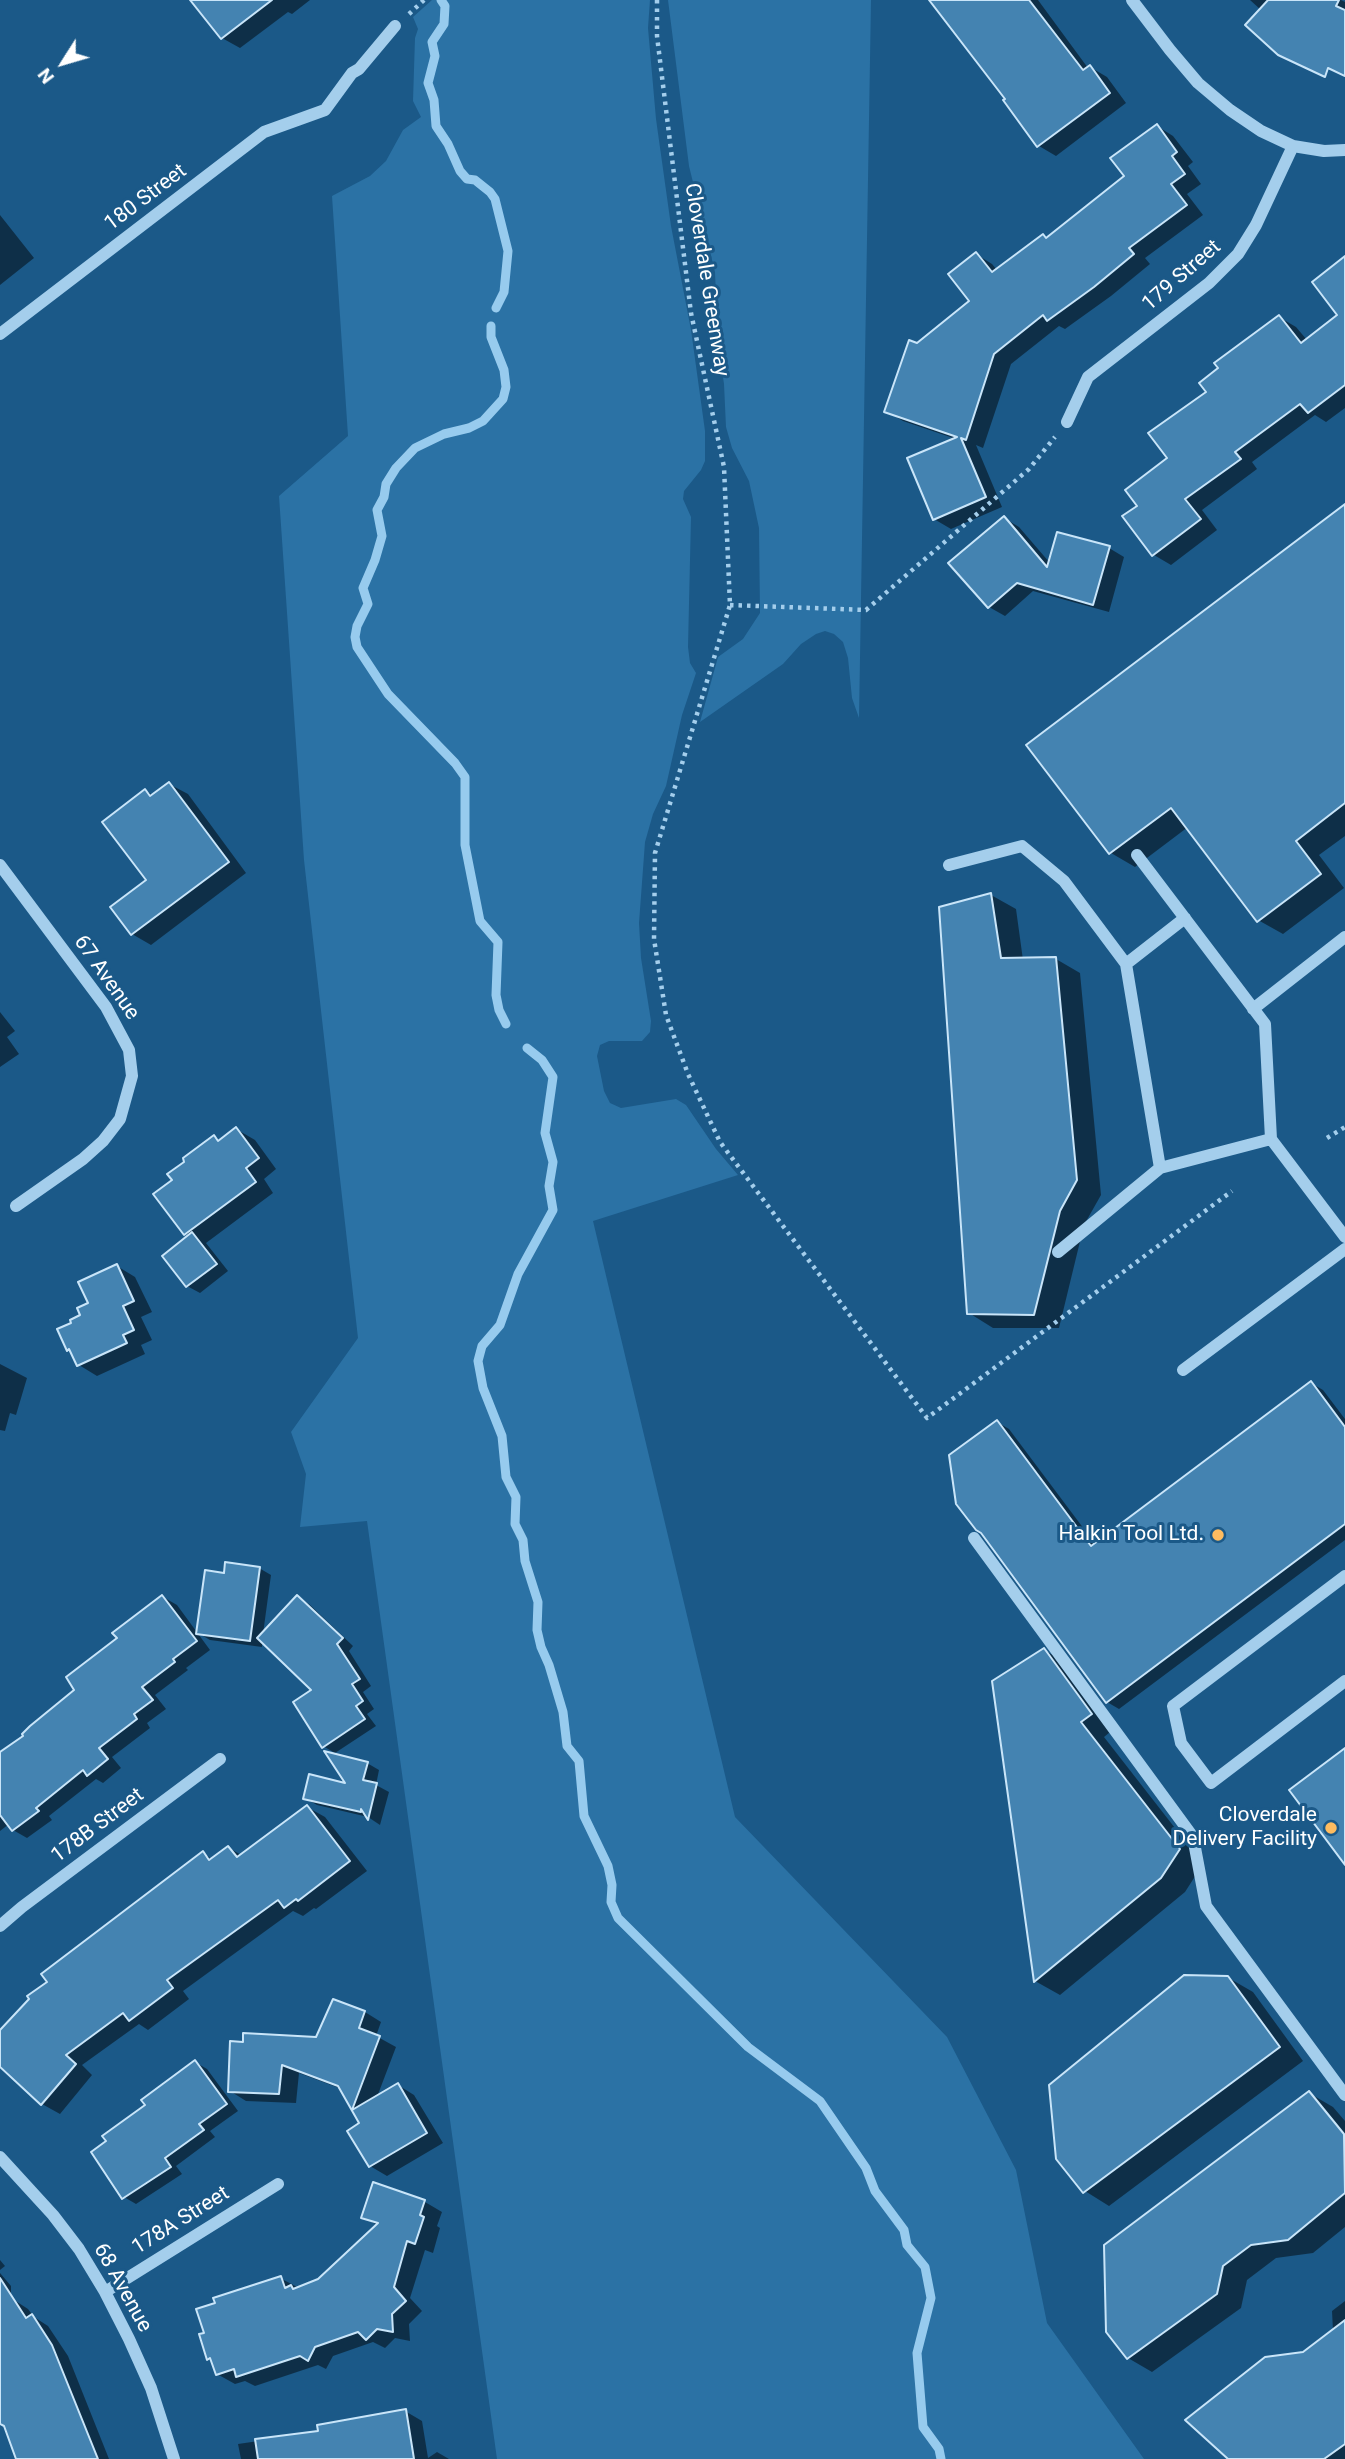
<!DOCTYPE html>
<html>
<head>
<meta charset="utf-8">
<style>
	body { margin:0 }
	#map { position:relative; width:1345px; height:2459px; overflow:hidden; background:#1b5988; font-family:Roboto,sans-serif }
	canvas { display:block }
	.north { position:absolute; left:28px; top:28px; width:70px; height:70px; -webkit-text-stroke:5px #1b5988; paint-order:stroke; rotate:233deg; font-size:19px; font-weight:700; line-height:28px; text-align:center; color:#fff }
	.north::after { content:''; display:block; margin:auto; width:24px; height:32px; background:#fff; clip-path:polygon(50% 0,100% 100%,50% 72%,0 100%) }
</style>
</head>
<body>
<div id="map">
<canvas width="1345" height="2459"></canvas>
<div class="north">N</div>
</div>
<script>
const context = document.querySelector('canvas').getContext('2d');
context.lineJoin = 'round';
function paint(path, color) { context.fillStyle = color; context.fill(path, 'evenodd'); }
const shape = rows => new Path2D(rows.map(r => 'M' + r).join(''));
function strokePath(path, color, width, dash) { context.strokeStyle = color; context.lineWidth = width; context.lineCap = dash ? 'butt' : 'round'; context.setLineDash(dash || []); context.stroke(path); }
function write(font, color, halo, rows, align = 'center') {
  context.font = font + ' Roboto,sans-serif'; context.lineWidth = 6; context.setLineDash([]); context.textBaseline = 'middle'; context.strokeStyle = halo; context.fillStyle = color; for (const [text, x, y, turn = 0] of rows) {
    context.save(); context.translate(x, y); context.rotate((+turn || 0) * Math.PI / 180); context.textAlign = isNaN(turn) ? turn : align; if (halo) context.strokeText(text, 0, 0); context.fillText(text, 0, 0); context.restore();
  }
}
paint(shape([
	[432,0,650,0,648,28,656,119,671,226,691,330,705,431,705,461,701,470,684,491,683,499,691,517,688,647,690,663,696,673,682,715,666,786,653,814,645,842,639,923,641,958,651,1021,650,1032,642,1041,609,1041,600,1045,597,1056,604,1091,610,1103,621,1108,676,1099,686,1105,716,1149,738,1175,593,1221,735,1817,947,2037,1016,2170,1047,2323,1144,2459,497,2459,367,1521,300,1527,306,1474,291,1432,358,1338,304,860,279,496,348,436,332,196,370,176,386,161,403,130,421,117,413,101,415,38,418,29,413,17],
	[668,0,871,0,859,718,852,698,848,658,843,642,834,634,825,631,816,634,801,644,783,664,700,722,718,657,743,639,760,613,759,528,749,481,732,448,726,427,724,384,718,344,715,272,689,166]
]), '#2b72a5');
paint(shape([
	[202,0,310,0,292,14,288,12,240,48,222,38],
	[931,0,1038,0,1088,68,1090,67,1107,77,1126,103,1056,156,1039,146,1007,99],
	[1250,0,1341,0,1345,2,1345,76,1328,68,1324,77,1279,54,1261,10],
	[1157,126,1173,136,1193,162,1188,166,1201,184,1187,194,1203,215,1145,258,1150,264,1111,296,1065,329,1059,326,1011,364,983,448,976,445,1002,507,951,529,934,519,956,439,903,421,886,411,918,345,972,301,976,254,992,264,997,270,1043,236,1048,239,1126,176],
	[0,215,34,258,0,285],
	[1345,258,1345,408,1326,422,1315,415,1252,462,1257,469,1202,510,1217,530,1171,565,1154,555,1139,506,1208,392,1279,317,1296,327,1307,340,1340,316],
	[1345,506,1345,836,1319,855,1344,888,1283,934,1258,920,1188,827,1135,867,1111,853,1029,745],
	[1004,518,1019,527,1050,563,1109,548,1124,557,1109,612,1033,591,1005,616,989,607],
	[169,784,188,794,246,873,151,945,132,934,148,880,146,791,153,795],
	[991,895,1016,909,1023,960,1056,959,1080,973,1101,1195,1084,1225,1059,1328,993,1328,969,1313],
	[0,1012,15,1031,7,1037,19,1054,0,1067],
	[236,1129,255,1140,276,1169,264,1179,273,1193,206,1243,228,1271,200,1293,187,1286,164,1256,190,1236,185,1233,174,1181,214,1137,220,1141],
	[117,1266,135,1277,152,1312,141,1317,152,1340,141,1345,145,1354,97,1376,79,1365,72,1352,68,1349,74,1323,83,1316],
	[0,1364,27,1378,16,1415,10,1413,5,1431,0,1430],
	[1311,1383,1323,1390,1345,1419,1345,1540,1119,1709,1107,1702,982,1532,997,1422,1009,1429,1096,1545],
	[259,1568,271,1575,263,1634,297,1597,309,1604,353,1646,349,1651,371,1686,363,1692,374,1709,367,1714,376,1726,335,1753,323,1746,314,1690,262,1641,262,1647,210,1640,198,1633,225,1575],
	[163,1597,177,1605,210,1650,186,1668,188,1670,155,1695,166,1709,147,1723,150,1728,112,1757,121,1768,103,1783,96,1779,49,1816,52,1820,27,1838,13,1830,9,1824,0,1831,0,1754,25,1736,77,1691,119,1639],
	[1044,1650,1068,1664,1115,1728,1104,1737,1203,1864,1185,1892,1060,1995,1035,1981,994,1682],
	[367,1763,379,1770,376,1785,389,1792,380,1825,368,1817,317,1805,305,1798,348,1786],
	[307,1807,325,1817,367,1871,316,1909,314,1908,303,1916,293,1911,183,1991,189,1999,148,2030,139,2024,82,2065,92,2075,60,2114,42,2104,0,2065,0,2033,203,1853,213,1860,229,1848,243,1856],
	[1227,1977,1253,1992,1303,2061,1109,2206,1085,2191],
	[334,2001,365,2012,381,2022,376,2036,396,2047,377,2097,398,2085,414,2095,443,2143,387,2176,370,2166,361,2124,342,2089,299,2073,296,2103,246,2101,230,2091,317,2039],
	[195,2062,207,2069,238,2111,210,2131,215,2137,176,2166,182,2174,136,2204,124,2197,147,2105],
	[1309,2093,1333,2107,1345,2121,1345,2227,1313,2253,1276,2258,1247,2280,1241,2308,1152,2372,1128,2358],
	[374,2184,425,2202,442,2212,437,2226,440,2228,433,2253,425,2250,410,2298,422,2311,409,2324,410,2341,395,2338,385,2348,373,2342,333,2356,326,2369,318,2365,255,2386,245,2381,235,2384,217,2374,213,2361,209,2359,280,2278,299,2288,319,2281,377,2225,363,2217],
	[0,2260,5,2266,0,2270],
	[0,2273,11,2286,11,2298,28,2309,34,2317,48,2326,68,2356,109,2459,17,2459,5,2425,0,2420],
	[1345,2301,1345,2459,1230,2459,1303,2354,1333,2331,1332,2311],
	[405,2411,422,2421,428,2458,437,2452,449,2459,241,2459,238,2444,320,2432]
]), '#0007');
strokePath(shape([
	[441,0,445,6,444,24,432,42,435,56,428,83,434,100,436,126,448,144,460,171,467,179,475,180,490,192,495,199,508,251,504,292,496,308],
	[491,326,491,337,504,370,506,387,503,399,483,421,469,428,444,434,415,448,396,468,386,484,384,497,377,510,382,536,375,560,363,588,368,604,357,626,355,637,357,647,388,694,455,763,465,777,465,845,480,921,498,942,496,995,499,1010,506,1024],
	[527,1048,542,1060,553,1077,545,1133,553,1162,549,1186,553,1210,518,1274,500,1325,482,1346,478,1361,483,1388,502,1436,506,1477,516,1497,515,1524,523,1540,525,1561,538,1602,537,1630,541,1647,549,1665,563,1712,567,1746,579,1761,584,1816,608,1866,612,1885,611,1902,618,1918,748,2047,820,2101,866,2168,875,2191,904,2230,907,2245,925,2267,931,2298,917,2353,923,2427,939,2449,941,2459]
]), '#97cbee', 9);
const building = shape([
	[190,0,272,0,221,39,190,0],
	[929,0,1029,0,1083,70,1090,65,1110,93,1037,147,1003,100,1005,99,929,0],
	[1268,0,1339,0,1336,6,1345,10,1345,76,1328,68,1325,77,1278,55,1245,25,1268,0],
	[1157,124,1177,152,1172,156,1185,174,1171,184,1187,205,1129,248,1134,254,1094,287,1047,321,1043,315,994,354,966,440,961,438,986,497,933,520,907,458,957,437,884,412,909,340,917,343,969,301,948,274,976,252,992,272,1043,234,1046,238,1124,176,1110,158,1157,124],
	[1345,256,1345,385,1308,413,1300,404,1235,452,1241,459,1185,499,1201,519,1152,556,1122,516,1137,506,1125,490,1167,458,1148,433,1206,392,1199,383,1218,368,1214,363,1279,315,1301,343,1337,315,1312,282,1345,256],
	[1345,504,1345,803,1296,841,1321,874,1257,922,1171,808,1109,854,1026,745,1345,504],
	[1004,516,1047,567,1057,532,1110,546,1093,605,1017,583,988,608,948,563,1004,516],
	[169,782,229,862,131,935,110,907,146,880,102,822,145,789,150,796,169,782],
	[991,893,1001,958,1056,957,1077,1180,1060,1211,1034,1315,967,1314,939,907,991,893],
	[236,1127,259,1158,246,1168,256,1182,184,1235,153,1194,172,1180,167,1174,184,1162,183,1158,214,1135,218,1141,236,1127],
	[192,1232,217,1264,186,1287,162,1256,192,1232],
	[117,1264,134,1301,123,1306,134,1330,123,1335,127,1343,77,1366,69,1349,67,1351,57,1329,71,1323,70,1320,80,1315,77,1308,88,1303,78,1282,117,1264],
	[1311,1381,1345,1427,1345,1524,1106,1703,981,1533,976,1530,956,1504,949,1455,997,1420,1091,1546,1311,1381],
	[225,1562,260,1567,250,1641,196,1634,205,1570,224,1573,225,1562],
	[162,1595,197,1641,173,1659,175,1662,142,1687,153,1700,134,1714,137,1719,99,1748,108,1759,87,1776,83,1770,36,1808,39,1811,12,1831,0,1815,0,1752,23,1736,22,1734,30,1726,74,1690,66,1677,117,1638,112,1633,162,1595],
	[297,1595,343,1638,337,1644,360,1679,352,1684,363,1701,356,1706,365,1719,322,1748,293,1702,311,1690,257,1638,297,1595],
	[1044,1648,1092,1714,1081,1722,1180,1849,1161,1878,1034,1982,992,1681,1044,1648],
	[1345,1748,1345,1865,1289,1790,1345,1748],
	[324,1751,368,1762,363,1780,377,1783,368,1820,361,1809,361,1812,303,1799,309,1774,345,1783,324,1751],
	[307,1805,350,1861,298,1901,296,1899,284,1908,278,1900,167,1980,173,1988,129,2021,123,2013,66,2055,76,2064,41,2105,0,2067,0,2030,29,1999,27,1996,47,1982,41,1974,203,1851,209,1860,228,1846,237,1857,307,1805],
	[1184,1975,1228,1976,1280,2047,1083,2193,1056,2159,1049,2085,1184,1975],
	[333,1999,365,2011,359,2028,380,2036,352,2110,398,2083,427,2133,369,2167,347,2131,359,2123,338,2086,282,2065,279,2094,228,2092,230,2041,243,2042,243,2033,316,2037,333,1999],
	[195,2060,227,2104,199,2124,204,2130,165,2158,171,2167,122,2199,91,2152,106,2141,102,2136,145,2105,141,2100,195,2060],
	[1309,2091,1344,2134,1345,2193,1288,2240,1251,2245,1223,2266,1217,2294,1127,2359,1106,2332,1104,2245,1309,2091],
	[373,2182,425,2200,420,2215,424,2217,415,2244,407,2241,394,2287,406,2301,392,2314,393,2332,377,2329,366,2340,358,2332,315,2347,308,2361,300,2356,236,2377,234,2369,216,2375,210,2358,207,2360,199,2334,204,2333,196,2309,215,2303,213,2298,281,2276,285,2288,291,2285,293,2289,318,2279,378,2223,361,2218,373,2182],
	[0,2278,26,2318,32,2314,52,2345,98,2459,16,2459,4,2426,0,2424,0,2278],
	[1345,2320,1345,2444,1324,2459,1228,2459,1185,2420,1265,2357,1303,2352,1345,2320],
	[406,2409,414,2459,258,2459,255,2439,318,2431,317,2425,406,2409]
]);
paint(building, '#4483b1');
strokePath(building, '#c9e5f9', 2);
strokePath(shape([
	[657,0,657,36,691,313,724,467,730,605,655,853,654,939,666,1015,688,1074,720,1142,927,1418,1232,1191],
	[409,14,424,0],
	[730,605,866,610,1029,469,1055,437],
	[1327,1138,1345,1127]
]), '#a4ceec', 4.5, [3.5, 5]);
strokePath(shape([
	[1132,0,1170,50,1198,83,1230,110,1261,131,1293,146,1324,151,1345,150],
	[0,334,264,132,325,110,352,73,359,69,395,26],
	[1067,422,1088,377,1209,283,1238,254,1256,225,1293,146],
	[1137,855,1265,1024,1271,1139],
	[0,865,106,1007,129,1050,132,1076,120,1119,103,1141,83,1159,16,1206],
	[949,865,1022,846,1064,881,1126,964],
	[1253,1009,1345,937],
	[1271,1139,1345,1237],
	[1160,1168,1126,964,1185,918],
	[1058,1252,1160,1168,1271,1139],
	[1183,1370,1345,1249],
	[974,1538,1193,1837,1206,1906,1345,2095],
	[1345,1576,1173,1706,1181,1743,1211,1783,1345,1681],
	[0,1926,22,1907,220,1759],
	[0,2157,53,2215,79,2249,105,2292,129,2339,151,2388,174,2459],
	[105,2292,278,2184]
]), '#a4ceec', 12);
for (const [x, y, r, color] of [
	[1218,1535,7,"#febc60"],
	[1331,1828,7,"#febc60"]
]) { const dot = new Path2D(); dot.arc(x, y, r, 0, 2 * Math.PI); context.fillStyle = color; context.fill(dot); strokePath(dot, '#1b5988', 2.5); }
write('21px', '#fff', '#1b5988', [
	["180 Street",146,198,-37],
	["179 Street",1182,276,-41],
	["Cloverdale Greenway",706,280,81],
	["67 Avenue",106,978,55],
	["178B Street",98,1826,-37],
	["178A Street",181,2221,-32],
	["68 Avenue",122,2288,61]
]);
write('21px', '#fff', '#1b5988', [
	["Halkin Tool Ltd.",1204,1535],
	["Cloverdale",1317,1816],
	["Delivery Facility",1317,1840]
], 'right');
</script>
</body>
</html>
